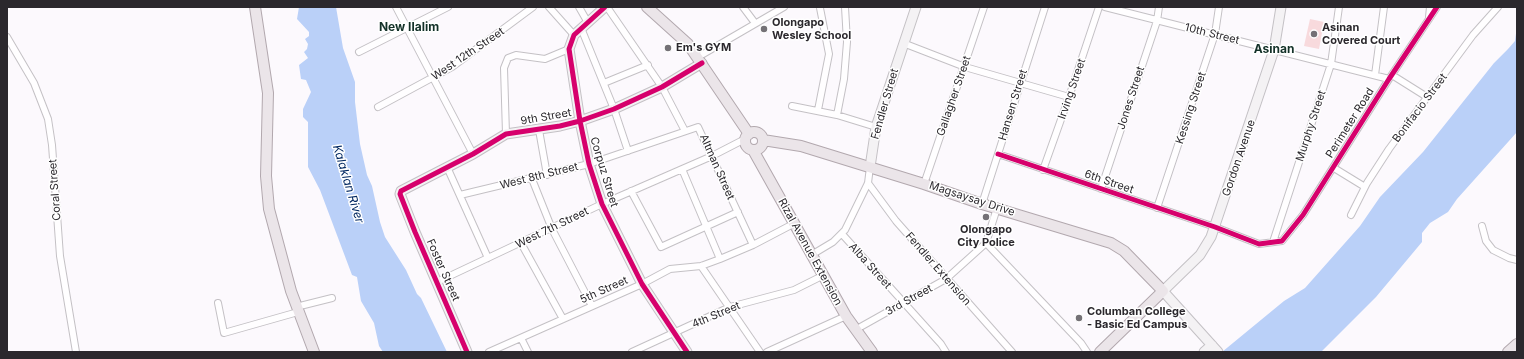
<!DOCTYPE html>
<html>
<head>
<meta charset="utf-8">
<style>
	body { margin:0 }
	#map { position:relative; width:1524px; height:359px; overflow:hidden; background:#fcf9fd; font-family:Inter,sans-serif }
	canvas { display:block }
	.frame { position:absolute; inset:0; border:8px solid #2b282d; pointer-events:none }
</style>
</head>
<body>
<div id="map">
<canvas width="1524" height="359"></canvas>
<div class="frame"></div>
</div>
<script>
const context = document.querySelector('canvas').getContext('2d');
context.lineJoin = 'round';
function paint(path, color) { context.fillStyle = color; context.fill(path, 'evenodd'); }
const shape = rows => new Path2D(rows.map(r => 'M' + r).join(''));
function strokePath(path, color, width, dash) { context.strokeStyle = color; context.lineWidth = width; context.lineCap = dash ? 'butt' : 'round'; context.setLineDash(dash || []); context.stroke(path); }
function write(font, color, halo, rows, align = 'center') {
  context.font = font + ' Inter,sans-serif'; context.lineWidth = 3; context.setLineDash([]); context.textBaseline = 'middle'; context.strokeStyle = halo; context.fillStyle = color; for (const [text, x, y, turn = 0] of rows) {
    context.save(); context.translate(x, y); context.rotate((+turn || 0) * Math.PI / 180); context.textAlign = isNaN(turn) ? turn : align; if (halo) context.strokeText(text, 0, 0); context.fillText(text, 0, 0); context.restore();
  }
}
paint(shape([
	[1310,19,1324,22,1319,49,1304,46]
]), '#f8dadd');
paint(shape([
	[299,7,336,7,343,48,355,82,355,102,360,144,367,175,372,186,380,222,385,237,406,270,417,294,421,298,447,352,383,352,379,346,374,323,361,301,357,277,352,275,320,190,308,167,308,122,303,117,303,109,311,92,306,80,301,79,299,65,308,58,304,52,307,49,308,44,305,39,309,36,309,32,297,19],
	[1517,26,1517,132,1457,199,1448,212,1430,223,1422,233,1422,242,1376,297,1321,352,1222,352,1284,301,1305,288,1360,226,1380,197,1423,152,1494,63,1508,49,1515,41]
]), '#bad0f8');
const street = shape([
	[396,7,473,154],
	[549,7,574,35],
	[579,7,587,21],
	[607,7,662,87,685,131],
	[743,7,755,23],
	[1105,7,1389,79],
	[1429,17,1430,7],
	[581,28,614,109,628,151],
	[7,37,34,83,48,119,52,145,60,256,76,352],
	[903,43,965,67,1069,97],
	[359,52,448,7],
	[698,57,784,7],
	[1375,75,1384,7],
	[1392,75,1427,97],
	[604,83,648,65],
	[792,106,837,115,876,127],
	[378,107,452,67,533,7],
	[818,110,829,54,820,8],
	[837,115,844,79,847,42,845,7],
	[539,130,547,175],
	[506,134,504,68,508,58,516,55,545,59,569,49],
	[998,154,1215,227,1259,244,1282,241,1303,215,1389,79,1437,7],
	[447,167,488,258],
	[1334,168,1365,187],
	[682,169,720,259],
	[1043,170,1069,97,1099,7],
	[532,179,552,229,592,306],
	[868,183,896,221,1012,352],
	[924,184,984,7],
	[1101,189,1157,21,1159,7],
	[631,191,661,247,738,212],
	[460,195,589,164,698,127,753,245],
	[982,204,1045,7],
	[1157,208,1215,34,1219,7],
	[1351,215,1367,183,1389,149,1473,35,1498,7],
	[1482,226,1486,241,1493,250,1509,258,1517,260],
	[842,234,941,344,946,352],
	[1273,242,1331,64,1339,7],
	[521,243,563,319],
	[986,243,1081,343,1087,352],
	[813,254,833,242,845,230,868,183,870,167],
	[701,266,760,352],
	[437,282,602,204,712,156,745,139],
	[218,303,224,333,298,312],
	[296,307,332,298],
	[855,330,946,279,986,243,997,208],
	[521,338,528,352],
	[489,352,642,284,670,269,701,266,720,259,753,245,795,223],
	[632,352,730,307,794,290,824,275],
	[767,352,846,316]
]);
const secondary = shape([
	[605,7,574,35,569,49,580,121,589,164,602,204,642,284,687,352],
	[870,167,876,127,916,7],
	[467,352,415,232,400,194,401,191,473,154,506,134,560,126,580,121,614,109,662,87,702,63],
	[1204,352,1212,345],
	[1218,352,1163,291,1200,255,1211,237,1274,50,1281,7]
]);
const primary = shape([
	[255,7,268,93,266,176,269,209,291,291,314,352],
	[647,7,688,44,749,134],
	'745 141a9 9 0 1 1 18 0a9 9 0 1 1-18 0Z',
	[763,140,801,146,924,184,982,204,1111,243,1124,251,1163,291,1100,352],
	[753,150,846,316,872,352],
	[1508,352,1517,344]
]);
strokePath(street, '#c4c1c5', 8);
strokePath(secondary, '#c4c1c5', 11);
strokePath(primary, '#b2a8ae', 12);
strokePath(street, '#fffeff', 6);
strokePath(secondary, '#f4f2f4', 9);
strokePath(primary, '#ebe5e9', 10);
strokePath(shape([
	[605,7,574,35,569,49,580,121,589,164,602,204,642,284,687,352],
	[998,154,1215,227,1259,244,1282,241,1303,215,1389,79,1437,7],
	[467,352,415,232,400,194,401,191,473,154,506,134,560,126,580,121,614,109,662,87,702,63]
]), '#d6006c', 5);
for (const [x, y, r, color] of [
	[764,29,4,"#747176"],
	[1314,34,4,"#747176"],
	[668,48,4,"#747176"],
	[986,217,4,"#747176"],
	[1079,318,4,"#747176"]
]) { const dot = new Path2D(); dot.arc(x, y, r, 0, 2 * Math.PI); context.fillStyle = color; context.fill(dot); strokePath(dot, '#fff', 1.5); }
write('bold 11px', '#2b282d', '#fff', [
	["Olongapo",772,23],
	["Wesley School",772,36],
	["Asinan",1322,28],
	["Covered Court",1322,41],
	["Em's GYM",676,48],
	["Olongapo",986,230,"center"],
	["City Police",986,243,"center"],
	["Columban College",1087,312],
	["- Basic Ed Campus",1087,325]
], 'left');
write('11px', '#2b282d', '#fff', [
	["10th Street",1212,34,14],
	["West 12th Street",468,54,-34],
	["Irving Street",1072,89,-71],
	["Gallagher Street",954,96,-71],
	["Jones Street",1131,98,-72],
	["Fendler Street",885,104,-74],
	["Hansen Street",1013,105,-73],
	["Kessing Street",1191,108,-72],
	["Bonifacio Street",1420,108,-53],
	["9th Street",546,117,-10],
	["Perimeter Road",1350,123,-58],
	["Murphy Street",1311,126,-72],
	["Gordon Avenue",1239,158,-71],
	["Altman Street",717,167,66],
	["Corpuz Street",604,172,73],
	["West 8th Street",539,176,-14],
	["6th Street",1109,182,19],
	["Coral Street",55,190,-94],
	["Magsaysay Drive",972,199,18],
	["West 7th Street",552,228,-26],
	["Rizal Avenue Extension",810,252,61],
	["Alba Street",870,266,48],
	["Fendler Extension",938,269,49],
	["Foster Street",443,270,66],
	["5th Street",604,290,-24],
	["3rd Street",909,300,-29],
	["4th Street",716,315,-23]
]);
write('bold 12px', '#133128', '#fff', [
	["New Ilalim",409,27],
	["Asinan",1274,49]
]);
write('italic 12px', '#022861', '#fff', [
	["Kalaklan River",348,184,73]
]);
</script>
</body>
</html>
